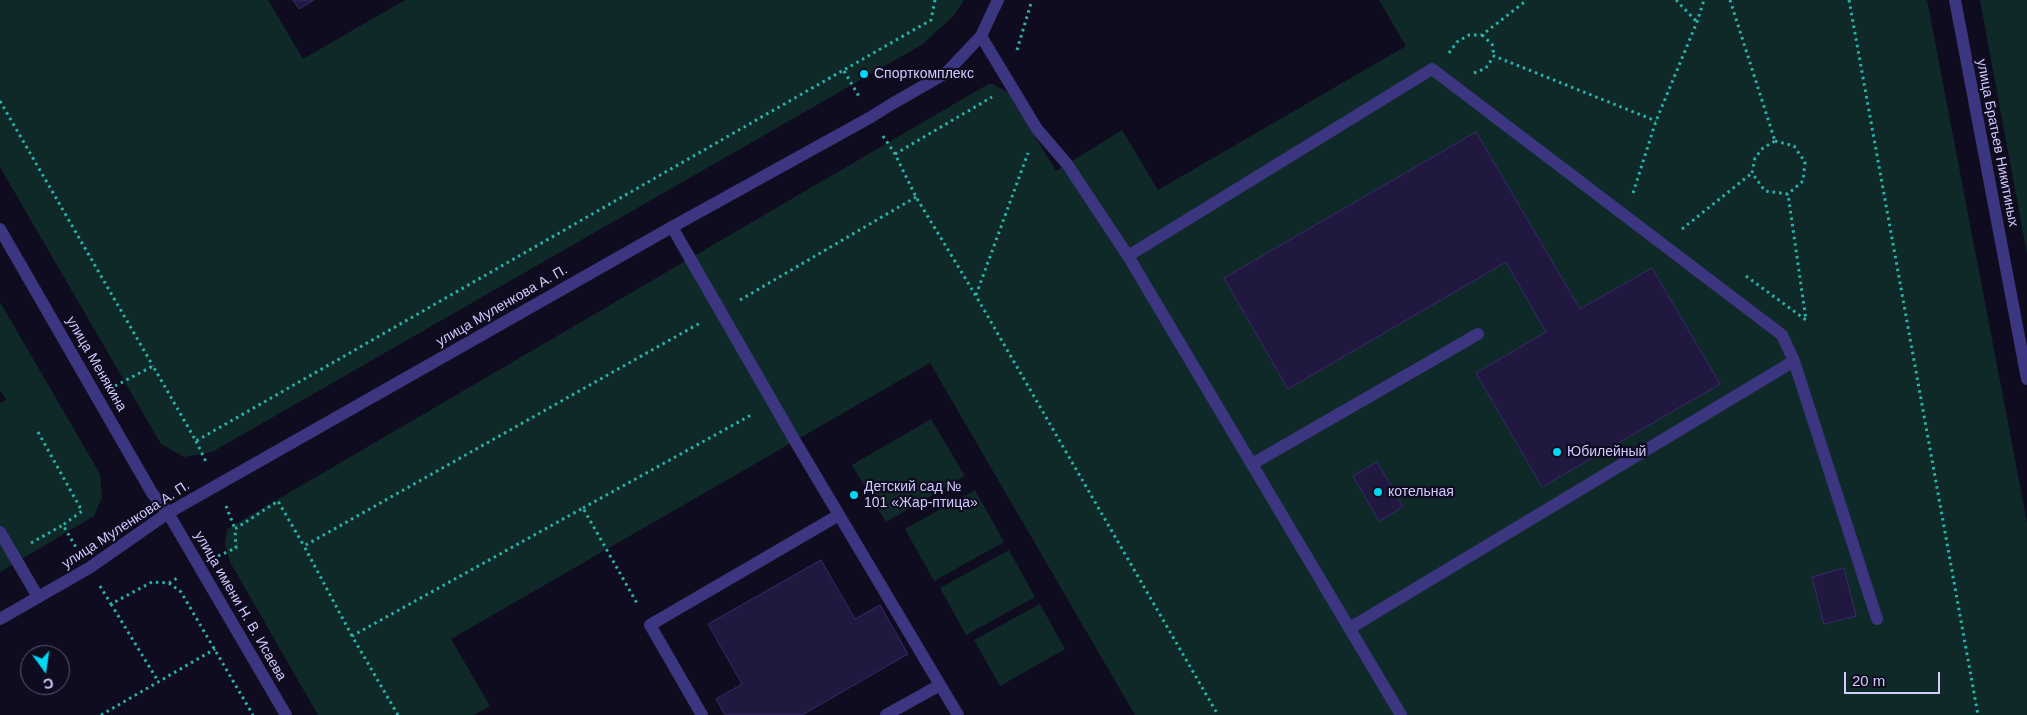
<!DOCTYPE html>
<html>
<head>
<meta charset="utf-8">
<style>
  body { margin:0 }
  #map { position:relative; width:2027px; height:715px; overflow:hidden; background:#100c1f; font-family:Arial,sans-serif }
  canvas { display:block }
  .north { position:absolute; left:20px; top:645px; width:50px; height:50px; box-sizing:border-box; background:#100c1f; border:1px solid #5d5879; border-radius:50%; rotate:166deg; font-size:14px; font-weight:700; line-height:20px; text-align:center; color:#d1caff }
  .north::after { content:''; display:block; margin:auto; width:18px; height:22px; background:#00d7f5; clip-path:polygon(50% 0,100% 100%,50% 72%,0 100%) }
  .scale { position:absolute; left:1844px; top:672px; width:96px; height:22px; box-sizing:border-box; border:2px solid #d1caff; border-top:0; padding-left:6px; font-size:15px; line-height:18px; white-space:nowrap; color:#d1caff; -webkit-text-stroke:4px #100c1f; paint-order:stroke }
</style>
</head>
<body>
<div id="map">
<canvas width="2027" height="715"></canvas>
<div class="north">С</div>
<div class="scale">20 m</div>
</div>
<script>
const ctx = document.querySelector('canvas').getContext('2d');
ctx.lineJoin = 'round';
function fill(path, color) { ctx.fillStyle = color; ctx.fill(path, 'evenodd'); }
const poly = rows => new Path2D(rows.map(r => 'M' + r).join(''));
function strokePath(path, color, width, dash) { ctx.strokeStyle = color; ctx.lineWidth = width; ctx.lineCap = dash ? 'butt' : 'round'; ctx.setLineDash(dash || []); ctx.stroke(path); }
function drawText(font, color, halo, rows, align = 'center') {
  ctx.font = font + ' Arial,sans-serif'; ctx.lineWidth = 4.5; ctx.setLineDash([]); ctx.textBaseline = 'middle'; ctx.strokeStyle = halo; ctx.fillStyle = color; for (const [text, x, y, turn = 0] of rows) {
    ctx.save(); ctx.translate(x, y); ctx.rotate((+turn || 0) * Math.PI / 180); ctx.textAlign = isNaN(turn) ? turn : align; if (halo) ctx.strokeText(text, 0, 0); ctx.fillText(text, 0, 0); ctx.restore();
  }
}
fill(poly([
  [0,0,268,0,303,59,405,0,964,0,955,14,923,44,212,452,184,457,161,444,0,167],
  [1379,0,1927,0,2027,522,2027,715,1135,715,930,363,451,639,490,706,474,715,318,715,230,562,225,544,227,529,990,83,1008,92,1056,171,1122,130,1158,190,1406,46],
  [1980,0,2027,0,2027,254],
  [0,302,100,474,102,497,94,516,0,572,0,403,6,400,0,390],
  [931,419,965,476,886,522,852,465],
  [975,490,1004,542,934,581,905,529],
  [1009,550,1035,597,966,635,940,588],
  [1040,604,1065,649,1000,686,974,640]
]), '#0f2929');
const building = poly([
  [293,0,314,0,299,9,293,0],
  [1476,132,1580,309,1652,268,1720,384,1542,487,1476,373,1546,332,1506,262,1288,389,1224,278,1476,132],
  [1377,462,1403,507,1379,521,1353,476,1377,462],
  [821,560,855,619,880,605,908,654,802,715,725,715,716,699,742,684,708,624,821,560],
  [1844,568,1856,616,1824,624,1812,577,1844,568]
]);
fill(building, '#211840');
strokePath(building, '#38296d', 1);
strokePath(poly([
  [1676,0,1697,22],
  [1730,0,1775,141],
  [1849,0,1978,715],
  [1482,35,1492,44,1494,56],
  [1017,50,1032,0],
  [1449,53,1457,42,1469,35,1482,35,1527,0],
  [844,71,860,98],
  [1474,73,1486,68,1494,56,1656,121],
  [0,101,153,366],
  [883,136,895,154,916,197,976,296,1218,715],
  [1775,141,1794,146,1805,162,1803,181,1788,194,1765,191,1752,173,1755,158,1763,148,1775,141],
  [895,154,992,97],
  [1633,193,1656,121,1697,22,1704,0],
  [1682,229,1752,173],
  [1746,276,1806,320,1788,194],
  [976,295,1028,153],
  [740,300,916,197],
  [115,386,153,366,196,441,931,20,935,0],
  [38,432,82,511,63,525,77,549],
  [196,441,207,464],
  [226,506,235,529],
  [583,508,753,414],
  [31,543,63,525],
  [218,556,236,548,235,529,278,501,304,546],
  [169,583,181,592,253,715],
  [100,586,111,604,152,582,169,583,179,577],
  [111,604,158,681],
  [352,636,304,546,700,323],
  [101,715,215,649],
  [398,715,352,636,583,508,638,605]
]), '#2bb2ad', 3, [2.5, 4]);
strokePath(poly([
  [981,36,1037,129,1067,164,1128,256,1401,715],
  [672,227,795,441,958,715],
  [1128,256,1432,69,1782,335,1794,361],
  [1252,464,1478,334],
  [0,532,38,597],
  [1350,628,1794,361,1877,619],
  [702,715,650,625,839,515],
  [886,715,940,685]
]), '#3b367f', 12);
strokePath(poly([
  [1955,0,2027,379],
  [0,229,152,493,168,513,286,715],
  [0,619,89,568,168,513,672,227,871,117,890,105,946,73,981,36,998,0]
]), '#3b367f', 12);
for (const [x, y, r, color] of [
  [864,74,5,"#00d7f5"],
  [1557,452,5,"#00d7f5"],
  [1378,492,5,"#00d7f5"],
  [854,495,5,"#00d7f5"]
]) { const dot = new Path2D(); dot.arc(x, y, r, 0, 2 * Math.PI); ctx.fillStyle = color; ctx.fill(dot); strokePath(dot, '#100c1f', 2); }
drawText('14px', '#d1caff', '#100c1f', [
  ["Спорткомплекс",874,74],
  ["Юбилейный",1567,452],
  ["Детский сад №",864,487],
  ["101 «Жар-птица»",864,503],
  ["котельная",1388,492]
], 'left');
drawText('14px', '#d1caff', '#100c1f', [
  ["улица Братьев Никитиных",1997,143,79],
  ["улица Муленкова А. П.",502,306,-30],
  ["улица Менякина",96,364,60],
  ["улица Муленкова А. П.",126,525,-33],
  ["улица имени Н. В. Исаева",240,606,60]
]);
</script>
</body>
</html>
